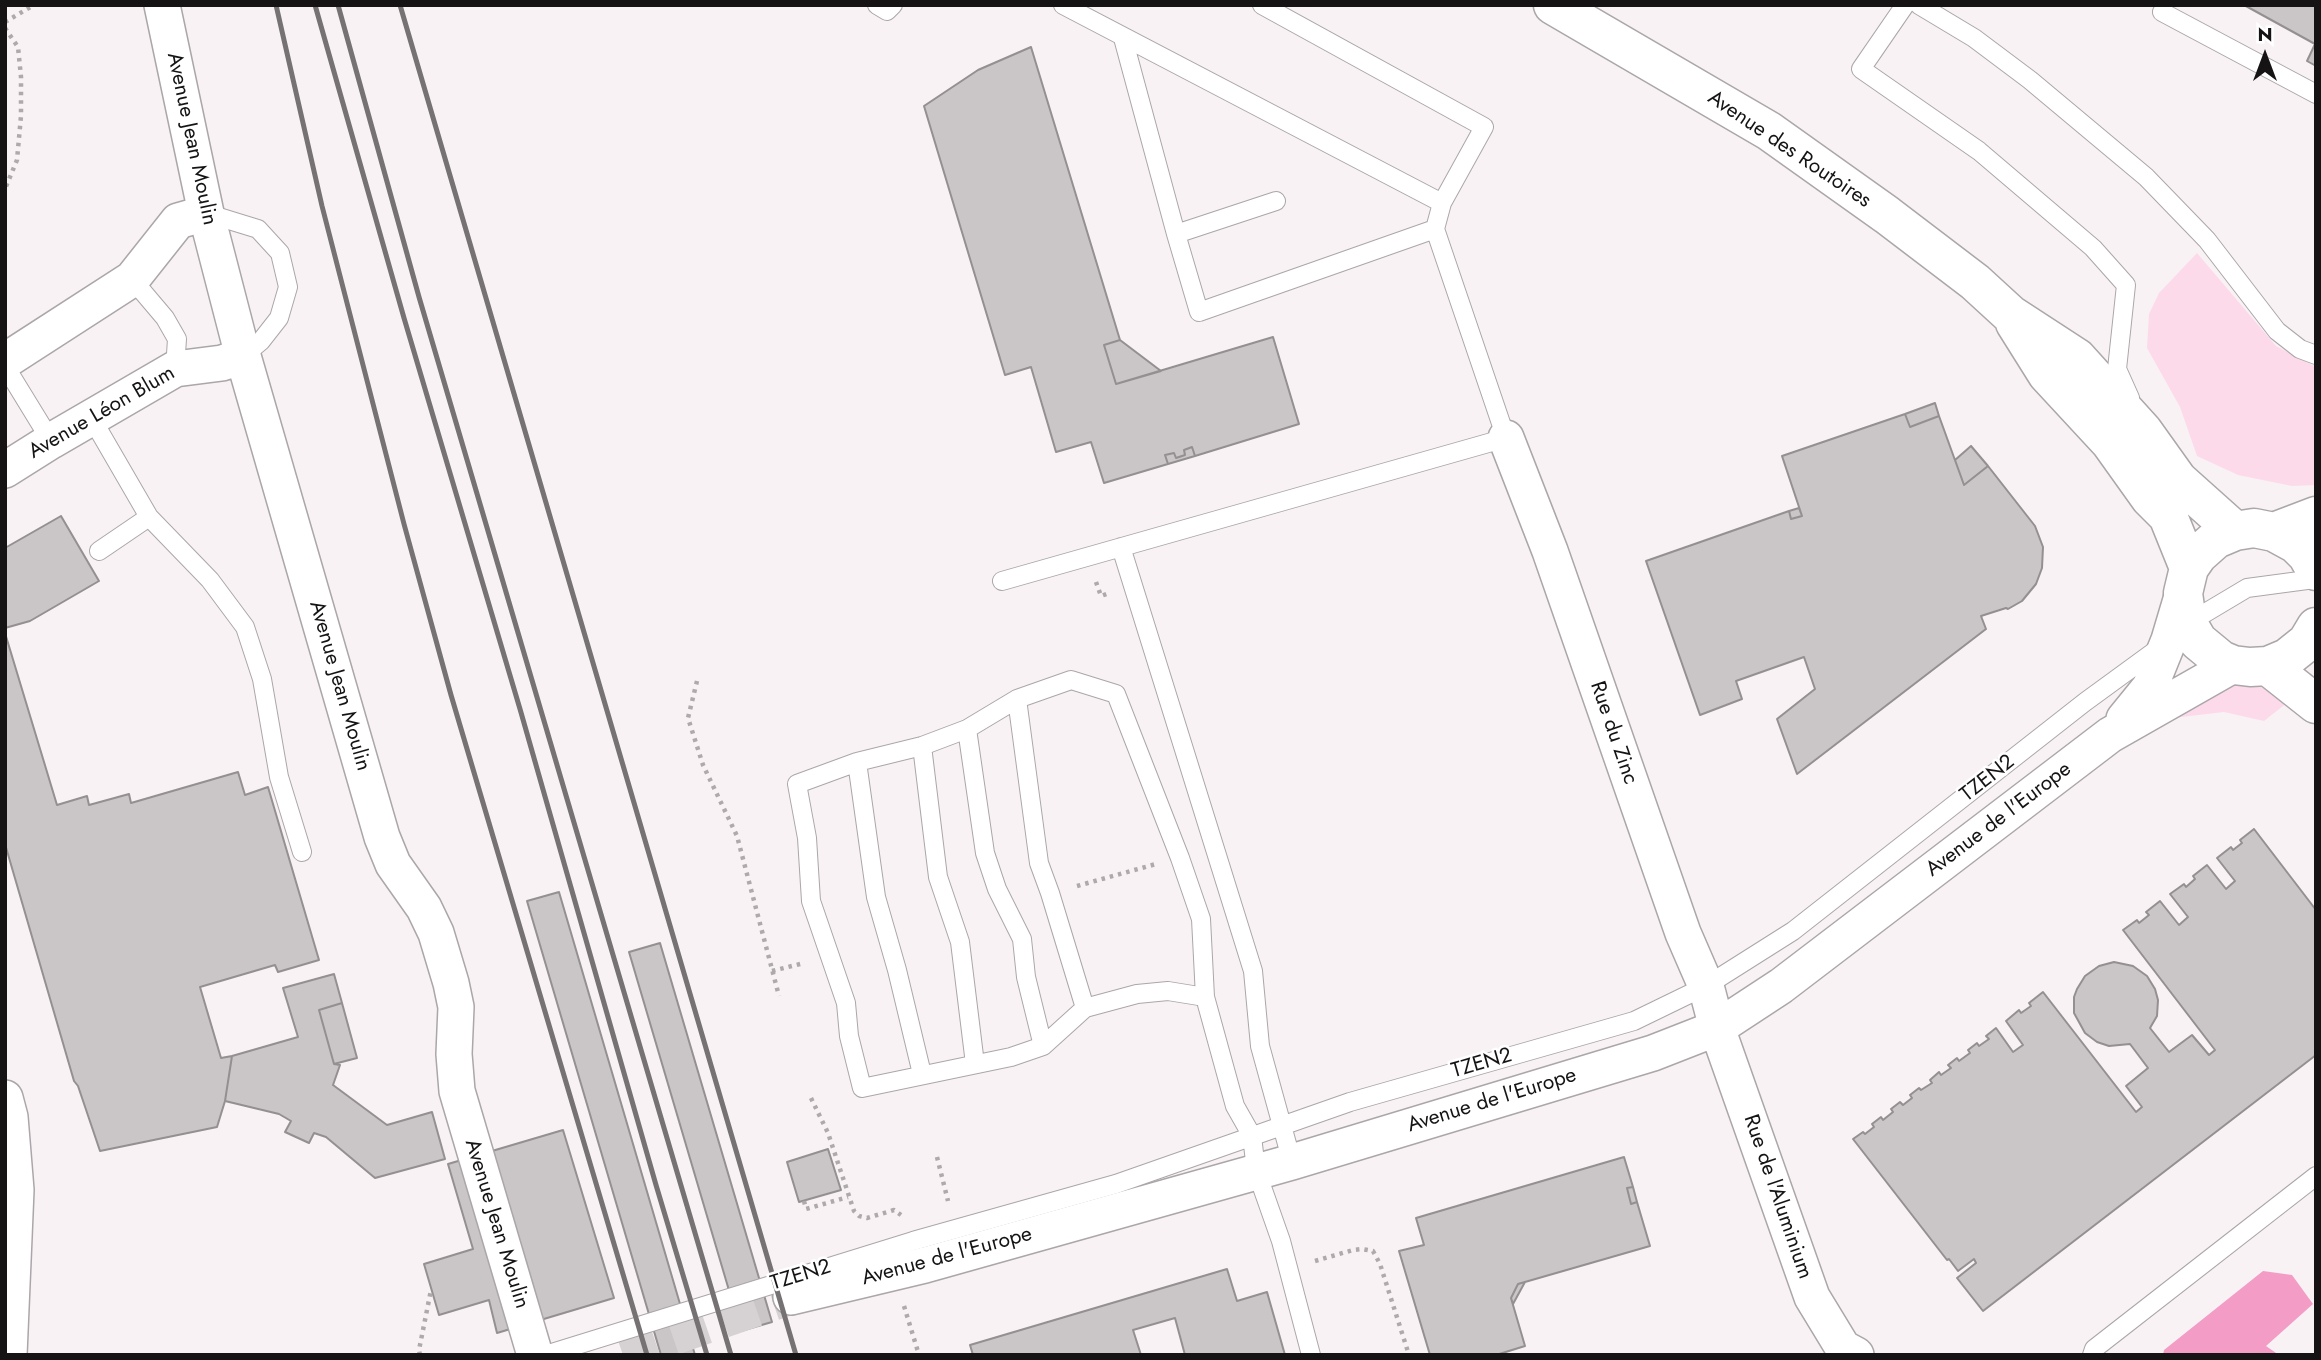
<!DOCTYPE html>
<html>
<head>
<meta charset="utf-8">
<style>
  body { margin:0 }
  #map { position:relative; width:2321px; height:1360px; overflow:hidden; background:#f8f2f5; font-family:Jost,sans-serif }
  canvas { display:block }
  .frame { position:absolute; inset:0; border:7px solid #151314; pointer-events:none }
  .north { position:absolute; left:2230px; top:21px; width:70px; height:70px; -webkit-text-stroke:5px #fff; paint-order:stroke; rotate:0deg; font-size:19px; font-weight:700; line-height:28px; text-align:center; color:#151314 }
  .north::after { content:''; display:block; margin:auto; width:24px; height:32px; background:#151314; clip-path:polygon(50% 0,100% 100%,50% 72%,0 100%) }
</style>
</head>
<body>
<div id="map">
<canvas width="2321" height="1360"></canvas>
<div class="frame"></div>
<div class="north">N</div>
</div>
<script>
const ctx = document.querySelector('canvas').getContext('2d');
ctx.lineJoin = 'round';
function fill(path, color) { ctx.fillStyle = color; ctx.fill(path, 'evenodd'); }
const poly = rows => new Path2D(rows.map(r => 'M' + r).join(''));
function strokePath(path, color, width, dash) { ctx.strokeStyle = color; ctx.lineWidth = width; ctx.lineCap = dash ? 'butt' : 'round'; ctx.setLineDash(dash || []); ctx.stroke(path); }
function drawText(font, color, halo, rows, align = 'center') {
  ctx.font = font + ' Jost,sans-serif'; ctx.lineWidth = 5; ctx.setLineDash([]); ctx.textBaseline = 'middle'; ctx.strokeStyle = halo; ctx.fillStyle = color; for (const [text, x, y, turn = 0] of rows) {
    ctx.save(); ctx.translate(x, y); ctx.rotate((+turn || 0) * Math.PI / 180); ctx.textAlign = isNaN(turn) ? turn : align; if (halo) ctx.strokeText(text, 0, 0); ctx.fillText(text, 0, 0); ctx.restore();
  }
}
fill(poly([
  [2197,253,2276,346,2316,367,2316,485,2292,486,2238,475,2197,456,2180,407,2147,348,2149,314,2159,293],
  [2255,680,2292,699,2264,721,2224,712,2173,718,2227,684]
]), '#fddaea');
fill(poly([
  [2263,1271,2292,1275,2313,1304,2266,1346,2279,1355,2163,1355,2164,1350]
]), '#f29cc6');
const building = poly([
  [2244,5,2316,5,2316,66,2307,61,2315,44,2244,5],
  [1031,47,1120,340,1104,345,1116,384,1273,337,1299,424,1195,456,1192,447,1184,450,1185,455,1176,458,1174,453,1165,455,1168,464,1104,483,1091,442,1056,452,1031,367,1005,375,924,106,978,70,1031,47],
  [1120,340,1161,371,1116,384,1104,345,1120,340],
  [1935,403,1939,416,1910,427,1905,414,1935,403],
  [1905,414,1910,427,1939,416,1964,485,1988,466,2035,526,2043,547,2042,568,2036,584,2022,601,2008,609,2006,608,1981,616,1986,629,1797,774,1777,719,1815,689,1804,657,1736,681,1742,699,1700,715,1646,561,1789,511,1791,519,1802,516,1782,456,1905,414],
  [1971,446,1988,466,1964,485,1955,460,1971,446],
  [1192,447,1195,456,1168,464,1165,455,1174,453,1176,458,1185,455,1184,450,1192,447],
  [1799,508,1802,516,1791,519,1789,511,1799,508],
  [61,516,99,581,30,621,5,628,5,548,61,516],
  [5,633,57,805,87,796,89,805,129,794,131,803,238,772,245,795,268,787,319,960,278,972,275,965,200,987,221,1058,232,1056,225,1101,217,1127,100,1151,78,1086,74,1081,5,844,5,633],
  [2254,829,2316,910,2316,1055,1983,1311,1957,1278,1976,1263,1974,1259,1958,1271,1949,1259,1947,1260,1853,1139,1863,1132,1865,1134,1874,1127,1872,1124,1881,1117,1883,1120,1893,1112,1891,1109,1900,1102,1903,1105,1912,1098,1910,1095,1919,1088,1921,1090,1932,1083,1930,1080,1939,1072,1941,1075,1951,1068,1948,1065,1957,1058,1959,1061,1970,1053,1968,1050,1977,1043,1979,1046,1989,1039,1986,1036,1996,1028,2013,1052,2023,1045,2006,1021,2019,1010,2021,1013,2031,1006,2029,1003,2043,992,2136,1112,2142,1107,2126,1086,2148,1068,2130,1044,2109,1046,2097,1042,2085,1033,2074,1013,2074,997,2077,989,2085,976,2099,966,2114,962,2133,966,2147,976,2155,989,2158,1000,2157,1016,2150,1028,2169,1052,2192,1035,2209,1055,2215,1050,2123,930,2137,920,2139,923,2149,915,2146,912,2160,901,2179,925,2188,917,2170,894,2184,884,2186,887,2195,879,2193,876,2207,865,2226,889,2235,881,2217,858,2231,847,2233,850,2242,843,2240,840,2254,829],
  [559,892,695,1355,661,1355,527,901,559,892],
  [660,943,772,1322,741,1331,629,952,660,943],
  [334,974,342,1003,319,1010,334,1064,340,1065,333,1085,387,1125,432,1112,445,1159,375,1178,326,1137,314,1133,309,1143,285,1132,291,1121,279,1114,225,1101,232,1056,298,1037,283,988,334,974],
  [342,1003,357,1058,334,1064,319,1010,342,1003],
  [563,1130,614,1298,497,1333,489,1300,439,1315,424,1264,473,1249,448,1164,563,1130],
  [828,1149,841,1190,799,1202,787,1162,828,1149],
  [1624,1157,1633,1187,1627,1188,1631,1204,1637,1202,1650,1246,1518,1284,1511,1298,1525,1346,1496,1355,1430,1355,1399,1251,1424,1245,1416,1218,1624,1157],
  [1633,1187,1637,1202,1631,1204,1627,1188,1633,1187],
  [1227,1269,1237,1301,1267,1292,1285,1355,1185,1355,1175,1318,1133,1330,1141,1355,973,1355,970,1345,1227,1269],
  [1525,1282,1513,1304,1511,1298,1518,1284,1525,1282]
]);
fill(building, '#cac5c7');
strokePath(building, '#948f91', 2);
strokePath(poly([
  [623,1355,791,1297]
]), '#d6d1d3', 35, [35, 18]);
const service = poly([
  [877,5,887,11,893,5],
  [1063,5,1442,203,1484,127,1262,5],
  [1905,5,1861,69,1979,151,2093,248,2126,285,2117,369,2130,398],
  [1919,5,1974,38,2030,80,2146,177,2207,240,2277,331,2300,349,2316,355],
  [2162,12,2316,94],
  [1123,38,1176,234,1199,312,1435,229],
  [206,213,258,229,280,253,288,287,279,318,261,341,243,356],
  [1176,234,1276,201],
  [132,279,165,318,177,339,175,369],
  [5,366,51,441],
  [91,417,149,517,210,580,245,627,262,679,279,777,302,852],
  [1121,547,1253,971,1260,1046,1292,1162],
  [99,551,149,517],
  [1002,581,1506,438,1435,229,1442,203],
  [2185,625,2247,588,2307,580,2316,574],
  [1017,699,1039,863,1050,893,1085,1008],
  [967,729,985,853,997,889,1022,939,1026,977,1043,1046],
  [922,746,938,877,960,942,975,1064],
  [857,762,876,897,897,970,922,1074],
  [1205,997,1168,991,1137,994,1085,1008,1043,1046,1011,1057,862,1088,849,1036,846,1003,811,901,807,838,797,784,857,762,922,746,967,729,1017,699,1071,680,1116,694,1180,858,1201,919,1205,997,1235,1106,1252,1136,1256,1170,1281,1241,1311,1355],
  [545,1355,913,1241,1116,1184,1350,1102,1634,1021,1706,986,1793,931,2085,702,2159,648],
  [2092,1355,2094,1349,2316,1176]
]);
const minor = poly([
  [162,5,206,213,243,356,382,837,393,864,424,908,436,933,451,983,456,1007,454,1054,457,1091,535,1355],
  [5,361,132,279,178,221,206,213],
  [1506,438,1550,551,1683,933,1706,986,1717,1028,1812,1297,1843,1348,1856,1355],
  [5,470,51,441,175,369,222,363,243,356],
  [2124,719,2150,687,2169,640,2183,593],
  [5,1098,10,1117,16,1190,9,1355],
  [791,1297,925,1265,1292,1162,1653,1053,1717,1028,1781,986,2110,735,2233,665]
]);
const tertiary = poly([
  [1553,5,1769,131,1887,215,1975,282,2011,315,2077,358,2143,431,2178,480,2235,531],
  [2015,323,2047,374,2110,442,2150,498,2168,516,2189,568],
  [2274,532,2316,516],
  [2316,571,2307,555,2296,544,2274,532,2254,528,2235,531,2216,539,2198,555,2189,568,2183,593,2187,622,2198,641,2221,660,2233,665,2250,667,2268,666,2287,658,2307,642,2316,627],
  [2268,666,2316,704]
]);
strokePath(service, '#aba6a9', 20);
strokePath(minor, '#aba6a9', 38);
strokePath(tertiary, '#aba6a9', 41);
strokePath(poly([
  [5,22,34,5],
  [5,28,18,47,21,77,21,116,17,160,5,189],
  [1096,582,1101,596,1109,593],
  [697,681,688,718,703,765,737,836,779,996],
  [1077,886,1156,864],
  [772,971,804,963],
  [811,1098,828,1133,854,1211,859,1216,867,1218,894,1210,901,1215],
  [937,1157,948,1201],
  [804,1201,806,1209,848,1197],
  [1315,1261,1353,1250,1362,1249,1373,1251,1380,1264,1409,1355],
  [904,1306,919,1355],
  [420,1355,419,1350,431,1290]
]), '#aea9ab', 4.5, [3.5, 5]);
strokePath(service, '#fff', 18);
strokePath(minor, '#fff', 35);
strokePath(tertiary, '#fff', 38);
strokePath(poly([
  [276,5,322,206,404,524,451,695,647,1355],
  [315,5,404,318,520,709,656,1185,707,1355],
  [338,5,419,297,731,1355],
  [400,5,796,1355]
]), '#767274', 5);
drawText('21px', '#151314', '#fff', [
  ["Avenue Jean Moulin",191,139,78],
  ["Avenue des Routoires",1789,150,34],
  ["Avenue Léon Blum",102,413,-30],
  ["Avenue Jean Moulin",339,686,74],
  ["Rue du Zinc",1613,733,71],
  ["TZEN2",1988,779,-38],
  ["Avenue de l'Europe",1999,820,-37],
  ["TZEN2",1482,1064,-16],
  ["Avenue de l'Europe",1492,1101,-17],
  ["Rue de l'Aluminium",1777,1197,71],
  ["Avenue Jean Moulin",496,1224,73],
  ["Avenue de l'Europe",947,1257,-15],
  ["TZEN2",801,1276,-17]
]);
</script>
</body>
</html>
